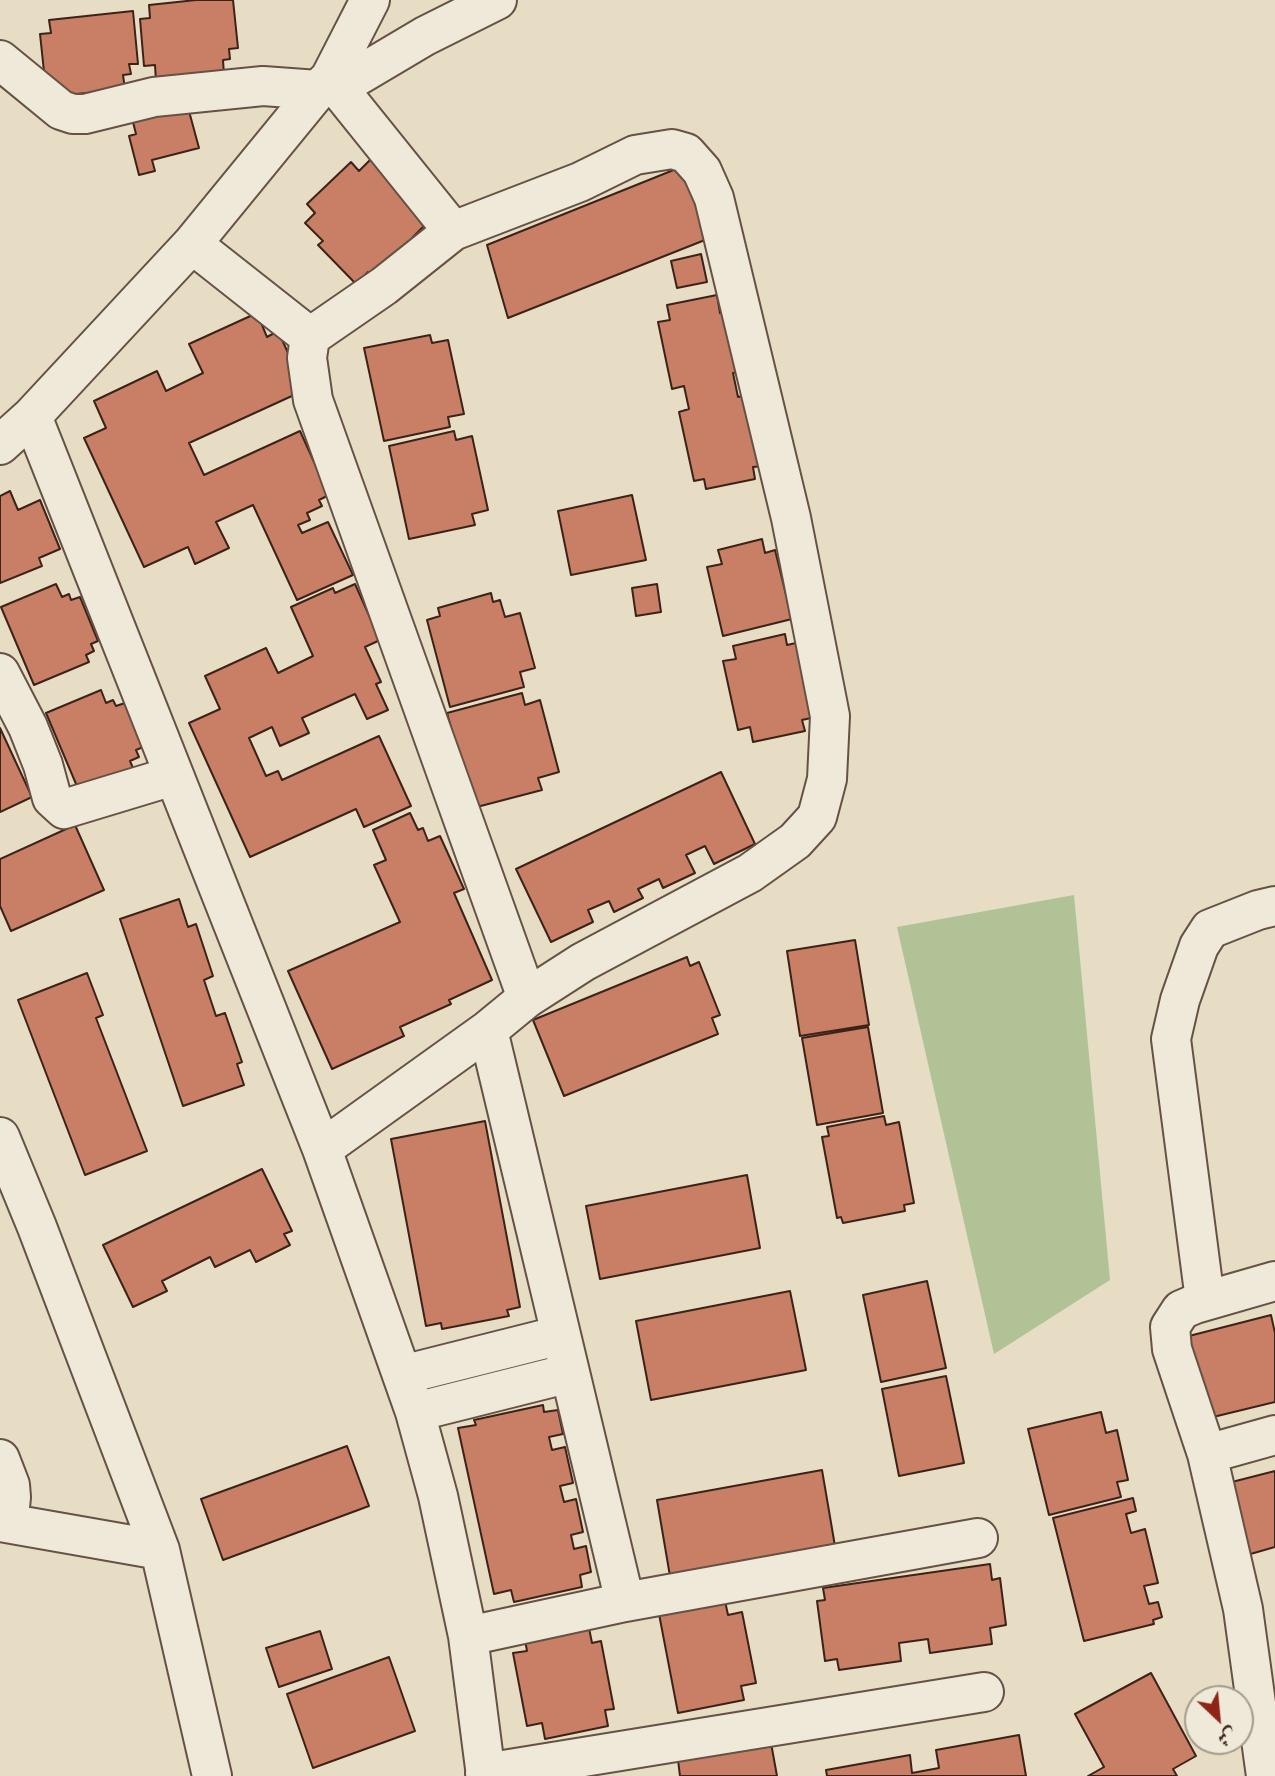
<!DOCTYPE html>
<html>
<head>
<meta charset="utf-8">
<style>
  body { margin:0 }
  #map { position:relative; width:1275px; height:1776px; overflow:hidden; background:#e6ddc4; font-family:"IM FELL Double Pica",Amiri,serif }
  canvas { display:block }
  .north { position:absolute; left:1184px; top:1685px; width:70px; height:70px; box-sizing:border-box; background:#efe9d9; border:2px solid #a79a8c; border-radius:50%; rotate:154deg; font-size:19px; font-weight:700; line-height:28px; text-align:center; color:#3c2319 }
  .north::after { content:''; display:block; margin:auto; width:24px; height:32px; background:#8f2418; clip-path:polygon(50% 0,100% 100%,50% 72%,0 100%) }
</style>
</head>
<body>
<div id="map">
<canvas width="1275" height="1776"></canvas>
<div class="north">ش</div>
</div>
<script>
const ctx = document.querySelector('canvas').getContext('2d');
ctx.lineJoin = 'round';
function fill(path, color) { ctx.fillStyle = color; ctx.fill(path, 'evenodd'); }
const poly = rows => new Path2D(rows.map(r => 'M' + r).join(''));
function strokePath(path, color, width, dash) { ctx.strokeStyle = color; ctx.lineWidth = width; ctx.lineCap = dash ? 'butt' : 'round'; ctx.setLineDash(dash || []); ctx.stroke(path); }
fill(poly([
  [1074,895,1110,1280,994,1354,897,927]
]), '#b1c297');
const building = poly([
  [196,0,233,0,238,48,229,49,230,59,223,60,224,75,156,81,155,65,144,66,140,19,150,18,149,5,196,0],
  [133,11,138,64,129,64,131,74,123,75,125,89,57,96,55,80,45,81,40,34,51,33,49,20,133,11],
  [186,100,199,148,152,160,155,171,139,175,129,136,136,134,131,114,186,100],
  [371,159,430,220,413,237,419,243,378,283,368,272,356,284,318,245,323,241,305,223,315,213,307,204,351,162,359,171,371,159],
  [686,165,715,236,508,318,487,245,686,165],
  [701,254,707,282,677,288,671,261,701,254],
  [717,295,720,313,727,312,740,372,733,373,738,397,747,395,763,466,753,467,755,479,706,489,704,479,694,481,679,412,689,409,684,386,672,389,658,322,670,320,667,305,717,295],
  [257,313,267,337,278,331,305,390,189,443,204,475,300,431,329,495,319,500,322,506,307,513,310,520,298,525,302,533,328,522,353,575,297,600,253,505,216,522,229,548,195,564,188,547,144,567,84,438,106,428,94,401,157,371,166,391,203,373,189,344,257,313],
  [430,335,432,343,448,340,464,414,448,417,450,427,384,441,364,348,430,335],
  [454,431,456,440,472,436,488,510,472,514,475,525,409,539,389,446,454,431],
  [10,491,18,510,40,500,60,549,39,558,42,566,0,583,0,496,10,491],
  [632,495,646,560,571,575,558,511,632,495],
  [762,539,765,553,775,550,792,619,723,636,707,567,722,564,718,550,762,539],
  [56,584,62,597,69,594,71,600,80,597,98,641,91,644,94,651,86,655,89,662,34,685,1,607,56,584],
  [355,584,380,640,365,647,381,682,376,684,388,710,367,719,355,694,302,718,309,733,280,746,272,727,249,738,266,776,278,771,282,780,379,736,411,806,364,827,356,809,250,857,189,723,220,709,205,676,266,648,278,673,313,656,291,607,333,588,335,593,355,584],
  [657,584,661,612,636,616,632,588,657,584],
  [491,593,493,602,500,600,505,617,520,613,535,668,520,672,524,687,450,707,427,620,440,616,438,608,491,593],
  [785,634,787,645,796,643,811,718,802,720,805,731,753,742,750,727,738,730,723,661,736,659,733,646,785,634],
  [101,690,106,703,113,700,116,706,125,703,143,747,136,750,139,757,130,761,133,768,79,791,46,713,101,690],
  [522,693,525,705,540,700,559,772,538,778,542,790,473,808,447,713,522,693],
  [0,728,32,797,0,812,0,728],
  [721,772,755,844,714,864,705,846,686,855,695,873,663,888,659,879,638,889,643,898,614,912,609,901,588,910,593,922,551,942,516,869,721,772],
  [410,813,418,830,423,828,428,841,440,836,464,889,454,893,492,980,449,1000,451,1004,400,1027,404,1036,332,1069,288,971,400,922,374,865,386,860,373,830,410,813],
  [75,825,104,890,11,931,0,906,0,859,75,825],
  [179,899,188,927,196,924,213,976,204,980,216,1016,225,1013,242,1062,237,1064,244,1085,183,1106,120,919,179,899],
  [855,940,869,1025,800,1036,787,951,855,940],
  [687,957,690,966,699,962,720,1015,712,1018,718,1034,564,1096,533,1020,687,957],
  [87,973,103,1015,96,1018,147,1151,85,1175,18,1000,87,973],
  [868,1027,883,1113,817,1125,802,1038,868,1027],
  [884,1116,886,1125,899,1122,914,1203,904,1205,905,1211,843,1223,841,1217,837,1218,822,1137,829,1136,827,1127,884,1116],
  [485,1121,520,1307,507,1310,509,1316,442,1329,441,1323,426,1326,391,1139,485,1121],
  [262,1169,292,1231,284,1234,290,1245,256,1262,250,1250,215,1267,210,1257,162,1281,167,1291,133,1307,103,1245,262,1169],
  [747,1175,760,1248,600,1279,586,1206,747,1175],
  [927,1281,946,1368,881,1382,863,1295,927,1281],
  [790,1291,806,1370,651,1400,636,1321,790,1291],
  [1271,1315,1275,1333,1275,1402,1209,1418,1189,1336,1271,1315],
  [946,1376,964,1463,899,1476,882,1389,946,1376],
  [543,1405,544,1412,558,1410,563,1434,549,1437,552,1450,565,1447,573,1483,560,1486,564,1502,576,1499,583,1532,571,1535,574,1549,586,1546,591,1572,580,1575,582,1587,514,1602,511,1590,494,1594,458,1428,476,1425,474,1420,543,1405],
  [1101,1412,1106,1433,1117,1430,1128,1480,1117,1482,1121,1497,1049,1515,1028,1429,1101,1412],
  [347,1446,369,1506,223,1560,201,1499,347,1446],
  [822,1470,836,1552,671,1582,657,1500,822,1470],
  [1275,1471,1275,1547,1247,1555,1228,1483,1275,1471],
  [1133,1498,1136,1511,1126,1514,1131,1533,1145,1529,1158,1583,1144,1586,1149,1604,1158,1602,1162,1617,1153,1620,1154,1624,1084,1641,1053,1518,1133,1498],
  [990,1564,992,1580,1000,1578,1006,1625,990,1628,992,1644,930,1653,928,1639,899,1643,901,1661,839,1670,837,1659,825,1661,817,1601,825,1600,823,1588,990,1564],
  [725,1601,728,1615,742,1612,756,1683,741,1686,744,1700,678,1713,659,1614,725,1601],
  [588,1623,592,1643,601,1641,614,1709,605,1710,608,1726,545,1739,542,1723,527,1726,513,1653,527,1651,524,1635,588,1623],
  [320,1631,332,1669,279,1687,266,1648,320,1631],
  [389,1657,415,1731,313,1768,287,1694,389,1657],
  [1151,1673,1196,1756,1173,1769,1177,1776,1088,1776,1104,1767,1075,1714,1151,1673],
  [1019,1735,1026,1776,827,1776,826,1770,910,1755,912,1773,939,1768,936,1750,1019,1735],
  [771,1743,777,1776,680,1776,678,1760,771,1743]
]);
fill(building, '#c87f65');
strokePath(building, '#3c2319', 2);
const street = poly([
  [0,60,61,110,73,114,85,114,154,97,263,86,318,90],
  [330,78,453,231],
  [339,87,425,36,497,0],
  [192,244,310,337],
  [32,416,322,1149,415,1412,438,1496,468,1636,486,1776],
  [0,445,32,416,192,244,318,90,330,78,370,0],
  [0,673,28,727,43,765,52,798,64,809,173,776],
  [488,1030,625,1602],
  [0,1137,37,1227,160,1550,212,1776],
  [322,1149,488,1030,527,998,583,962,750,873,795,841,817,817,827,779,830,716,791,518,714,198,702,171,686,153,672,149,635,155,580,182,453,231,384,286,310,337,307,358,313,400,527,998],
  [1205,1300,1171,1039,1180,1000,1199,946,1210,929,1258,910,1275,906],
  [402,1375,561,1335],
  [415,1412,570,1373],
  [1207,1454,1275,1435],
  [0,1459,10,1485,11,1497,10,1507,0,1519],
  [0,1522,160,1550],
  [468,1636,625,1602,978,1538],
  [485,1773,984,1692],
  [1266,1776,1243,1609,1207,1454,1172,1349,1170,1327,1181,1310,1195,1304,1275,1281]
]);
strokePath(street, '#665244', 42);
strokePath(street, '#efe9d9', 38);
</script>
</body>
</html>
